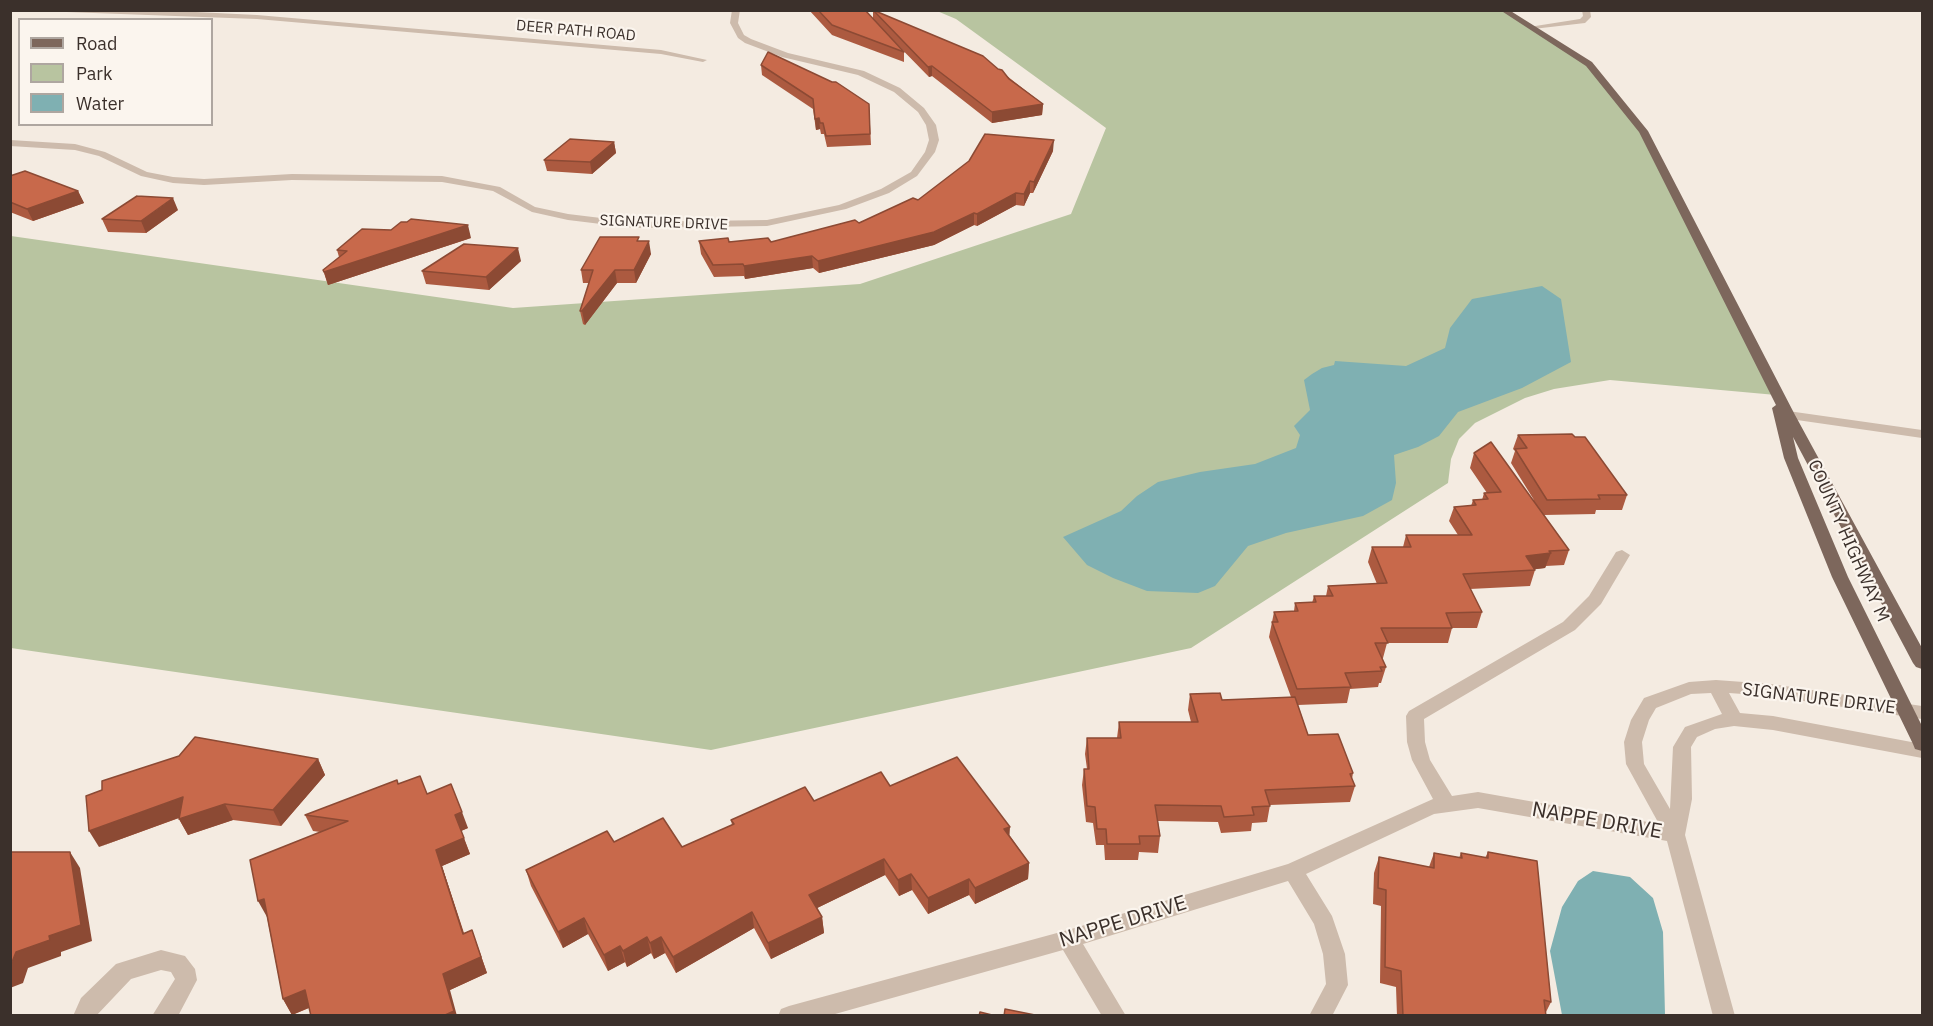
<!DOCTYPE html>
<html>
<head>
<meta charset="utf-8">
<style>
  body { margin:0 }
  #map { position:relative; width:1933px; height:1026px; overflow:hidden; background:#f4ebe1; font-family:"IBM Plex Sans",sans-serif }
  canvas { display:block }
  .frame { position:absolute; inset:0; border:12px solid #3b302b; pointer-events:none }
  .legend { position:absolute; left:18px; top:18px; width:195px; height:108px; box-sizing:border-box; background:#fbf5ee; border:2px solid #aea6a0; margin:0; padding:8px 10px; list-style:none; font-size:18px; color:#3b302b }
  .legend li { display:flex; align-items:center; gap:12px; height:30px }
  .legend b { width:30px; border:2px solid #aea6a0 }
</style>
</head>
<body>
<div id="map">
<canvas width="1933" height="1026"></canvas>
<div class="frame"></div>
<ul class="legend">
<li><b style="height:8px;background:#7d675c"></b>Road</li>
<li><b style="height:16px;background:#b8c4a0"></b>Park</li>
<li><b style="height:16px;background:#7fb0b2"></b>Water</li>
</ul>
</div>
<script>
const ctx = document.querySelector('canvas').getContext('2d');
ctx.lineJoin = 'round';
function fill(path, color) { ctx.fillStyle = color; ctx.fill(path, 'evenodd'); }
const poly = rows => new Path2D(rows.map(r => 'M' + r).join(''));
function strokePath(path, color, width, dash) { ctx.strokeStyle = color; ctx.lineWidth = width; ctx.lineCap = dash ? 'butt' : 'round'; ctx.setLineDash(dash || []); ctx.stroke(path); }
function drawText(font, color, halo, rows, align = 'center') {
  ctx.font = font + ' "IBM Plex Sans",sans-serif'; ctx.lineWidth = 4.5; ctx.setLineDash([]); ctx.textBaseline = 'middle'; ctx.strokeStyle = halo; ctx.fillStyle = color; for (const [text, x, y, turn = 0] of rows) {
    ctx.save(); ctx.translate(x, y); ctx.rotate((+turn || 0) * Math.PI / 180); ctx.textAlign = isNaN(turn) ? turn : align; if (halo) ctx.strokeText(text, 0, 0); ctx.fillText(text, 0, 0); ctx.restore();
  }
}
fill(poly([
  [937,11,1503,11,1578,55,1643,131,1776,395,1610,380,1554,389,1525,398,1475,423,1459,439,1451,459,1448,483,1191,648,711,750,11,648,11,236,513,308,860,284,1071,214,1106,128,956,19]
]), '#b8c4a0');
fill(poly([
  [1542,286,1561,299,1571,362,1522,388,1458,412,1439,436,1418,447,1394,455,1396,483,1392,500,1363,516,1286,533,1248,546,1215,586,1198,593,1147,591,1113,578,1087,565,1063,537,1121,511,1137,496,1158,482,1200,472,1255,464,1296,448,1300,435,1294,426,1310,410,1304,380,1312,374,1322,368,1334,365,1335,361,1406,366,1445,348,1450,328,1472,299],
  [1593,871,1630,877,1653,898,1663,932,1665,1015,1562,1015,1550,951,1562,907,1578,881]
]), '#7fb0b2');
fill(poly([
  [12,10,155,10,257,15,661,50,707,60,703,62,661,54,257,19,12,10],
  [732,10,740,10,738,23,744,35,751,39,788,53,864,71,900,88,924,108,936,125,939,140,935,152,917,176,889,193,846,209,767,226,634,228,568,220,532,212,493,191,442,182,292,180,204,185,173,183,141,176,99,156,75,150,10,146,10,140,75,144,105,152,147,172,173,177,204,179,292,174,442,176,500,187,535,207,568,214,634,222,767,220,839,205,881,189,911,172,925,152,929,140,926,125,918,112,894,92,858,75,782,57,745,43,738,38,730,23,732,10],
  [1582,10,1590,10,1591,17,1585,23,1533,29,1529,27,1580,19,1583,16,1582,10],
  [1788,411,1922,430,1922,438,1783,418,1781,415,1788,411],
  [1622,550,1630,555,1601,604,1575,630,1424,719,1425,742,1430,760,1452,796,1478,792,1659,824,1626,764,1624,742,1631,720,1644,698,1689,682,1716,680,1771,684,1922,706,1922,719,1771,696,1729,693,1740,713,1773,716,1922,744,1922,758,1773,730,1734,726,1715,729,1697,737,1691,747,1692,799,1685,835,1735,1016,1713,1016,1667,841,1478,808,1434,814,1306,874,1332,916,1345,954,1348,985,1332,1016,1309,1016,1326,984,1323,954,1314,924,1288,881,1083,944,1126,1016,1102,1016,1063,950,828,1016,778,1016,781,1009,789,1006,1068,930,1288,864,1433,799,1412,760,1407,742,1406,716,1409,711,1563,622,1589,596,1616,552,1622,550],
  [1711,693,1722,714,1685,727,1673,747,1670,809,1644,764,1642,742,1649,720,1656,708,1691,694,1711,693],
  [161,950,185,956,195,969,197,980,178,1016,152,1016,175,979,171,972,161,970,131,979,96,1016,73,1016,81,998,116,964,161,950]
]), '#cdbbac');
fill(poly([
  [1500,10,1509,10,1592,62,1648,131,1795,415,1922,648,1922,669,1916,667,1913,663,1793,437,1798,458,1848,577,1922,726,1922,751,1915,749,1913,744,1832,577,1784,458,1772,408,1776,405,1639,132,1586,66,1500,10]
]), '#7d675c');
fill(poly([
  [809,10,865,10,873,19,873,10,998,69,1043,104,1042,115,992,123,932,76,929,77,884,31,904,52,904,62,832,35],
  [761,65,869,104,871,145,827,147,824,134,821,134,820,129,816,130,813,109,762,75],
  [614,142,616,153,592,174,547,171,544,160],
  [1053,151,1033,193,1030,193,1024,206,1016,205,977,226,974,225,934,245,819,273,813,268,745,279,744,276,714,277,701,254,699,241,771,242,859,223,918,200],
  [10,176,78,191,84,203,33,221,10,212],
  [178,210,146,233,108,232,102,219],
  [471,238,328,285,323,270,339,257,337,250],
  [640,241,651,254,636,283,617,283,585,325,583,324,580,311,589,283,583,283,581,270],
  [521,261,489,290,426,284,422,271],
  [1518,435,1575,437,1627,495,1622,510,1596,510,1595,514,1544,515,1569,550,1564,565,1546,566,1545,568,1534,569,1535,570,1530,586,1470,589,1482,612,1477,628,1452,628,1448,643,1387,643,1383,658,1382,659,1386,667,1381,683,1379,683,1378,687,1350,689,1347,703,1298,705,1308,735,1353,773,1352,779,1355,786,1350,802,1270,805,1267,822,1252,823,1251,831,1221,833,1218,822,1158,821,1160,836,1158,853,1139,852,1138,860,1105,860,1104,845,1096,845,1093,823,1086,822,1082,785,1084,769,1087,769,1085,754,1087,738,1117,738,1119,722,1191,722,1188,710,1190,694,1222,700,1291,697,1269,637,1274,612,1294,611,1295,603,1312,603,1314,596,1326,596,1328,586,1377,584,1368,562,1372,547,1403,547,1406,535,1458,535,1449,521,1454,507,1471,506,1473,500,1482,500,1484,493,1487,493,1470,468,1474,453,1534,500,1511,463,1515,451,1513,449],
  [318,759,325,775,281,826,233,820,188,835,179,819,179,818,99,847],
  [398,784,427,794,468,828,461,831,470,854,442,866,464,933,472,930,487,973,450,990,309,1008,292,1015,283,999,267,917,320,832,313,831,305,815],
  [890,786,1010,836,1029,863,1028,879,975,904,969,895,928,914,912,890,899,896,885,875,817,908,822,917,824,933,771,959,754,928,676,973,665,953,654,959,651,953,627,967,625,962,608,971,588,934,563,948,531,886,526,870,614,842,682,847,732,825,731,820,814,801],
  [1488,852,1551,1002,1546,1012,1546,1016,1397,1016,1396,987,1380,983,1381,906,1373,904,1374,873,1379,857,1429,867,1434,853,1459,858,1461,853,1485,858]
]), '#ac5a40');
fill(poly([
  [932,66,932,76,929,77,928,67],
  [1043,104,1042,115,992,123,992,112],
  [819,118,820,129,816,130,815,119],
  [1054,140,1053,151,1033,193,1034,182],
  [614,142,616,153,592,174,590,162],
  [1030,181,1030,193,1024,206,1024,194],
  [78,191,84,203,33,221,27,209],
  [1016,193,1016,205,977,226,977,214],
  [173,198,178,210,146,233,141,221],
  [974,213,974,225,934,245,819,273,818,261],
  [468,225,471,238,328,285,324,272],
  [649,241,651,254,636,283,634,270],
  [518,248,521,261,489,290,486,277],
  [812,256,813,268,745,279,744,266],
  [615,270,617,283,585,325,582,311],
  [1551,553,1545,568,1521,571,1526,556],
  [318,759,325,775,281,826,273,810],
  [183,797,192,813,99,847,89,831],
  [225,804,233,820,188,835,179,819],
  [462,812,468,828,461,831,455,815],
  [1010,827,1009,843,1004,829],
  [464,838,470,854,442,866,469,950,463,934,436,850],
  [70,852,80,868,92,941,61,952,61,956,28,968,23,983,10,988,10,967,16,952,49,936],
  [884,859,885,875,811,911,809,895],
  [1029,863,1028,879,975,904,975,888],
  [911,874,912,890,899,896,898,880],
  [969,879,969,895,928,914,928,898],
  [264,899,272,915,267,917,258,901],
  [752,912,754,928,676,973,673,957],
  [822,917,824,933,771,959,768,943],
  [584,918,588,934,563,948,558,932],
  [472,930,487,973,450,990,457,1016,443,1016,443,974],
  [647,937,651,953,627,967,623,951],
  [661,937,665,953,654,959,650,943],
  [620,946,625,962,608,971,604,955],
  [305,990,313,1006,292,1015,283,999]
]), '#8c4a34');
const building = poly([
  [818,10,865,10,904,52,832,25,818,10],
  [873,10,983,56,998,69,1002,70,1009,79,1043,104,992,112,932,66,928,67,873,10],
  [768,52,832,82,836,82,869,104,870,134,826,136,823,123,820,123,819,118,815,119,813,99,761,65,768,52],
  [985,134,1054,140,1034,182,1030,181,1024,194,1016,193,977,214,974,213,934,232,818,261,812,256,744,266,743,264,713,265,699,241,728,238,729,242,768,238,771,242,855,220,859,223,913,198,918,200,969,161,985,134],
  [570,139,614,142,590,162,544,160,570,139],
  [25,171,78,191,27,209,10,202,10,176,25,171],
  [137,196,173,198,141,221,102,219,137,196],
  [411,219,468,225,324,272,323,270,347,251,337,250,362,229,391,230,401,222,407,222,411,219],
  [600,237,639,237,637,241,649,241,634,270,615,270,582,311,580,311,593,270,581,270,600,237],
  [464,244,518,248,486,277,422,271,464,244],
  [1572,434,1575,437,1585,437,1627,495,1598,495,1600,499,1547,500,1515,449,1527,448,1518,435,1572,434],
  [1491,442,1569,550,1549,551,1551,553,1526,556,1535,570,1463,574,1482,612,1446,613,1452,628,1381,628,1388,643,1375,643,1386,667,1380,667,1382,671,1345,673,1351,687,1297,689,1272,622,1278,622,1274,612,1298,611,1295,603,1316,602,1314,596,1333,596,1328,586,1387,583,1372,547,1411,547,1406,535,1472,535,1454,507,1476,505,1473,500,1488,499,1484,493,1501,492,1474,453,1491,442],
  [1220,693,1222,700,1295,697,1308,735,1338,734,1353,773,1350,774,1355,786,1265,790,1270,806,1252,807,1254,815,1224,817,1221,806,1155,805,1160,836,1139,836,1140,844,1107,844,1106,829,1097,829,1095,807,1087,806,1084,769,1089,769,1087,738,1121,738,1119,722,1198,722,1190,694,1220,693],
  [195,737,318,759,273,810,225,804,179,819,183,797,89,831,86,796,102,790,102,781,179,756,195,737],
  [957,757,1010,827,1004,829,1029,863,975,888,969,879,928,898,911,874,898,880,884,859,809,895,822,917,768,943,752,912,673,957,661,937,650,943,647,937,623,951,620,946,604,955,584,918,558,932,526,870,607,831,614,842,663,818,682,847,734,824,731,820,805,787,814,801,881,772,890,786,957,757],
  [420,776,427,794,451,784,462,812,455,815,464,838,436,850,463,934,472,930,481,957,443,974,454,1011,443,1016,311,1016,305,990,283,999,264,899,258,901,250,860,348,821,305,815,397,780,398,784,420,776],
  [10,852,70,852,81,925,49,936,50,940,16,952,10,967,10,852],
  [1488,852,1537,861,1551,1002,1544,1000,1546,1016,1403,1016,1401,971,1385,967,1386,890,1378,888,1379,857,1434,868,1434,853,1462,858,1461,853,1488,858,1488,852],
  [1005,1009,1035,1015,1035,1016,1004,1016,1005,1009],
  [980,1012,996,1016,979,1016,980,1012]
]);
fill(building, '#c8694b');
strokePath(building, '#8c4a34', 1.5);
drawText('15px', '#3b302b', '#fbf5ee', [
  ["DEER PATH ROAD",576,31,5],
  ["SIGNATURE DRIVE",664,223,2]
]);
drawText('18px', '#3b302b', '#fbf5ee', [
  ["COUNTY HIGHWAY M",1848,541,66],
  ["SIGNATURE DRIVE",1819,699,7]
]);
drawText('21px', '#3b302b', '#fbf5ee', [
  ["NAPPE DRIVE",1597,821,10],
  ["NAPPE DRIVE",1123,922,-17]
]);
</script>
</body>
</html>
